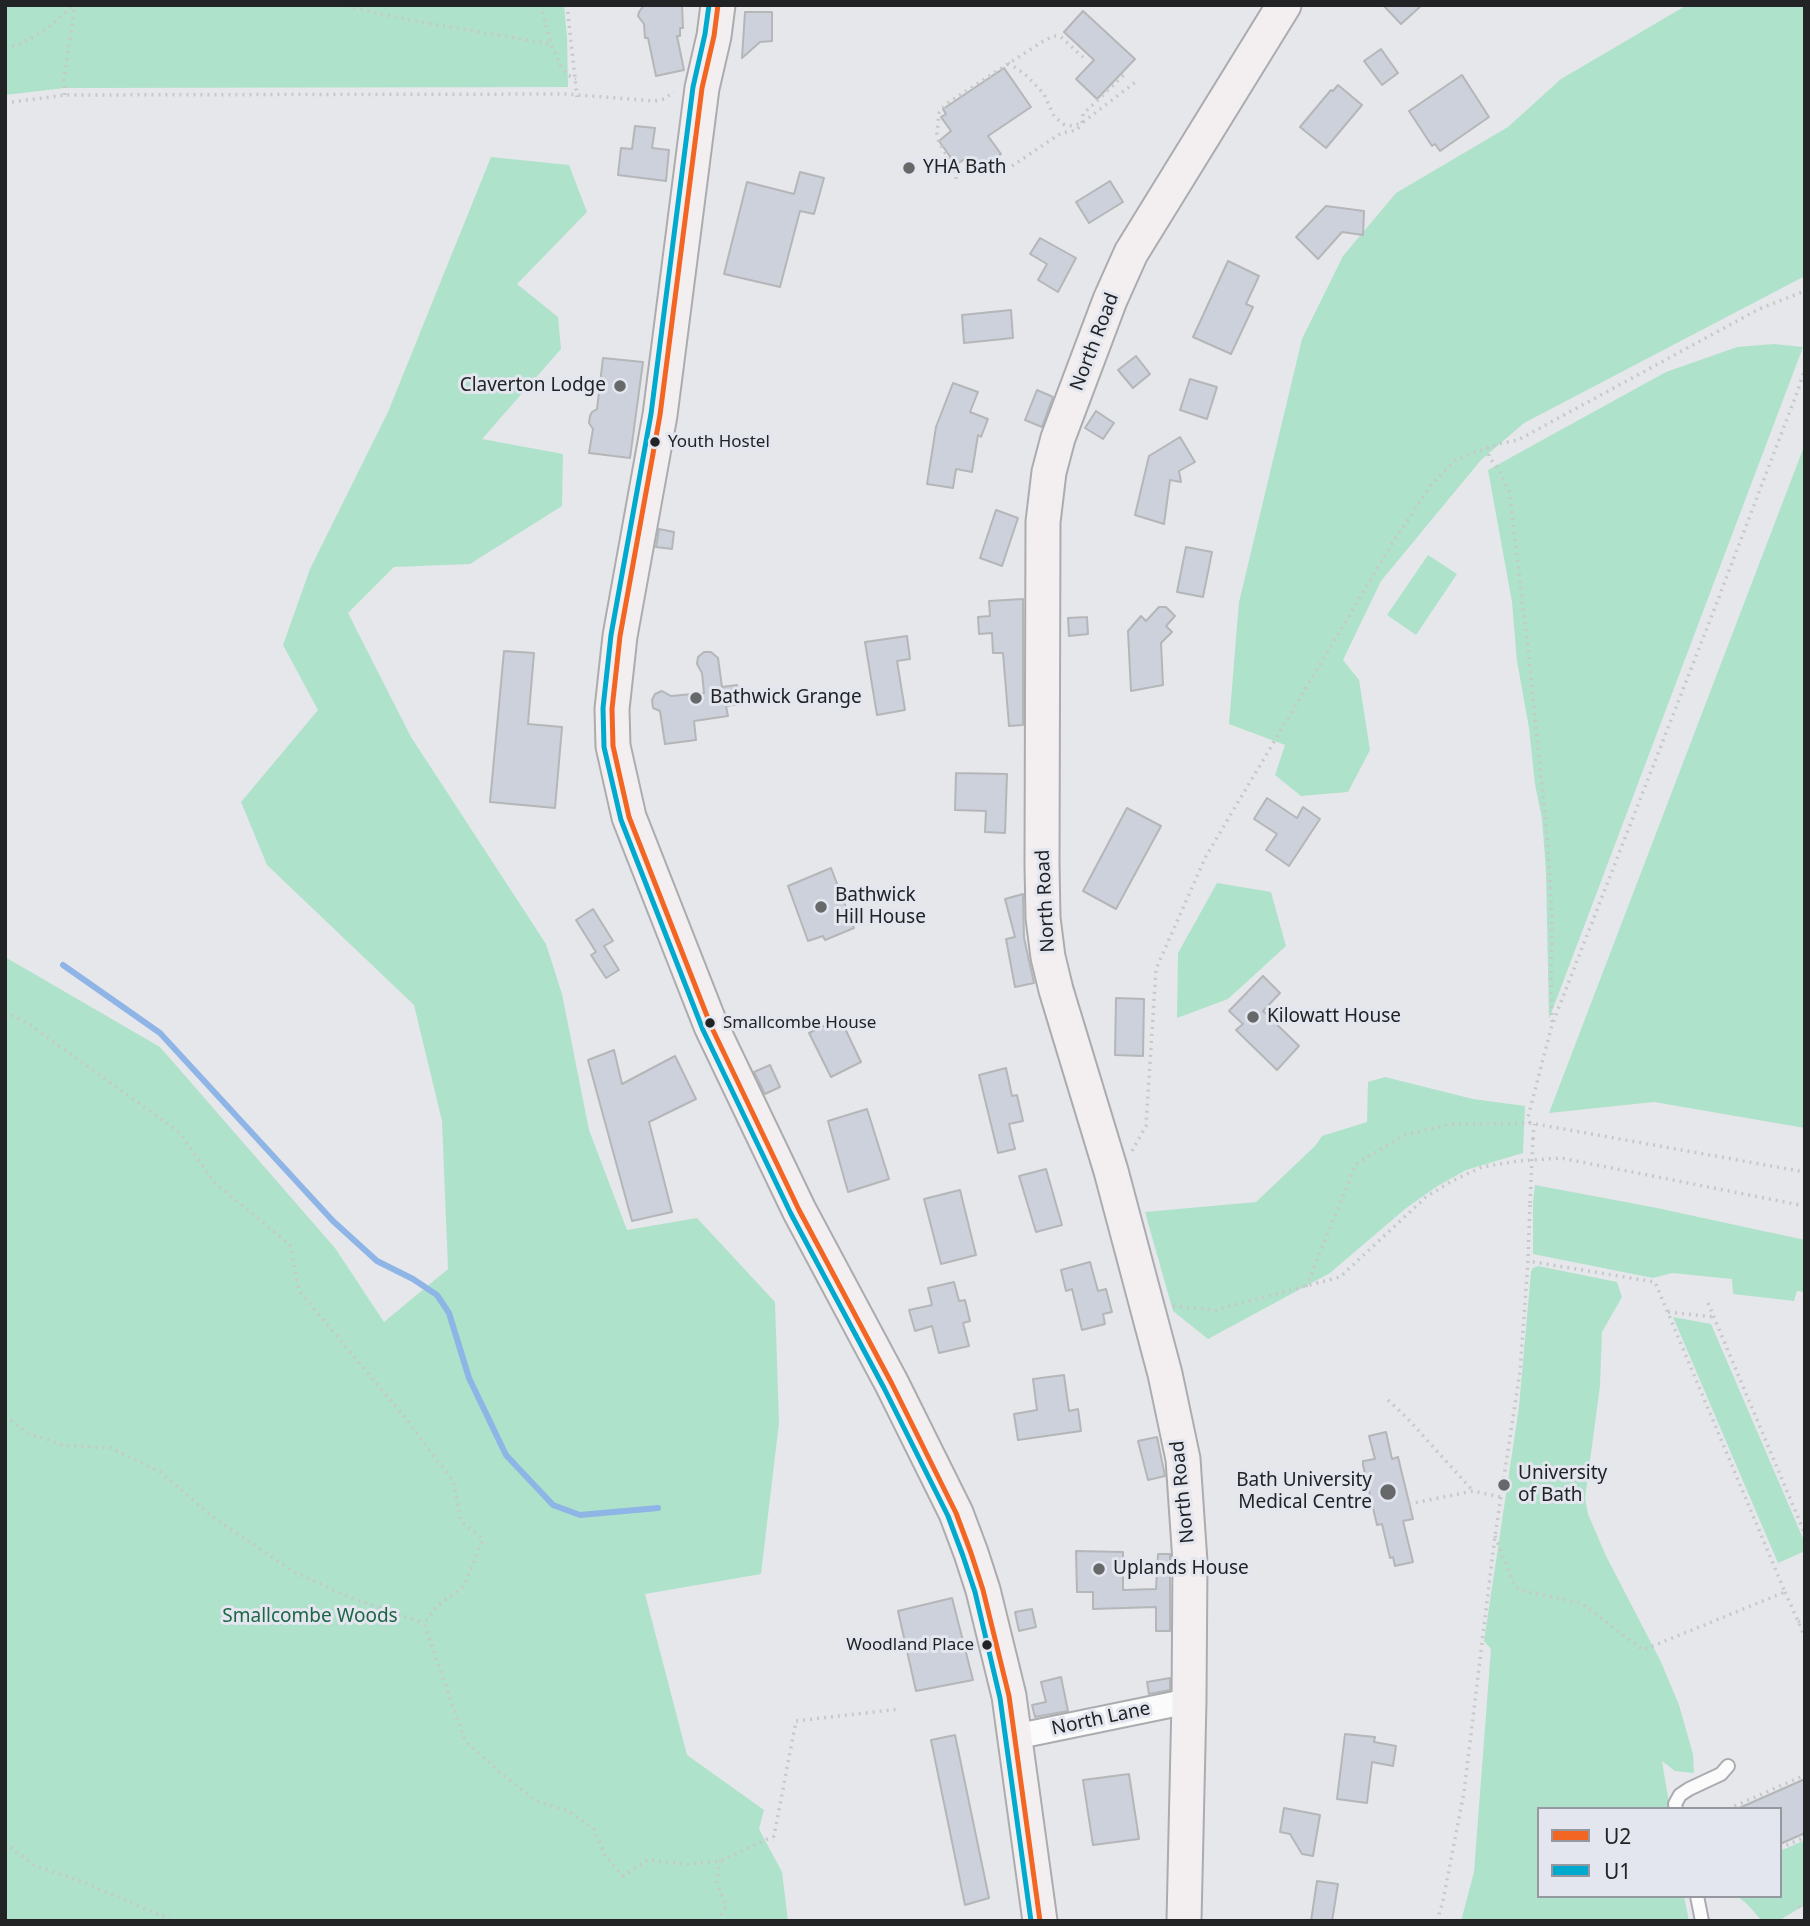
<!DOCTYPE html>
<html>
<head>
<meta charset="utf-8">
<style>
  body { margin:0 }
  #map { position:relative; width:1810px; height:1926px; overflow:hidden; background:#e6e7eb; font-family:"Noto Sans",sans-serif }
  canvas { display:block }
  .frame { position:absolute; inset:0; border:7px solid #212325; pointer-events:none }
  .legend { position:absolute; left:1537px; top:1807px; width:245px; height:91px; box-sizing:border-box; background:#e3e6ee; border:2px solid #95989e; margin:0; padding:9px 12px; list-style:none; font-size:21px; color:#212325 }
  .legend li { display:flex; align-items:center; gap:14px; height:35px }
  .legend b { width:35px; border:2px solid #95989e }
</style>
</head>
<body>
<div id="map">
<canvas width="1810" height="1926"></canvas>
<div class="frame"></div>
<ul class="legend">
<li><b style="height:9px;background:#f26522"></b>U2</li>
<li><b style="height:9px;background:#00a9ce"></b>U1</li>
</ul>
</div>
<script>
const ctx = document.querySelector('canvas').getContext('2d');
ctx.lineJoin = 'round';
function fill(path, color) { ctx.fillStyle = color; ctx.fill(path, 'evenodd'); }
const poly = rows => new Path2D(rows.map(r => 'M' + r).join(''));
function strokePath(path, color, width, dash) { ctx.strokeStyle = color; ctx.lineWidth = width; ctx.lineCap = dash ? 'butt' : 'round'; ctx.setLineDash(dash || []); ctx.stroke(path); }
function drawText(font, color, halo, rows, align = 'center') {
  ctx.font = font + ' "Noto Sans",sans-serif'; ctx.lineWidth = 6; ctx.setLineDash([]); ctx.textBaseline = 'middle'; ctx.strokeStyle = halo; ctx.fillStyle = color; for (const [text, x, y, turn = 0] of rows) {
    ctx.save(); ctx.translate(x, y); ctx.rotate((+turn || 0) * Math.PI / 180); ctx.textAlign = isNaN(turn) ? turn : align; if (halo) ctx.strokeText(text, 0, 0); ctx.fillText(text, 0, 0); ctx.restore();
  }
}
fill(poly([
  [5,5,564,5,567,37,568,87,65,88,5,95],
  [1687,5,1805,5,1805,276,1524,423,1481,460,1381,581,1343,660,1359,680,1370,750,1348,792,1301,796,1275,775,1285,745,1229,724,1239,602,1302,339,1343,256,1396,193,1508,127,1561,79],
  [491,157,569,165,587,212,517,284,558,317,561,349,482,439,563,454,562,506,470,564,394,567,348,613,411,737,546,944,562,994,589,1130,627,1230,697,1218,775,1302,779,1423,761,1574,645,1594,687,1755,764,1810,759,1829,782,1872,788,1921,5,1921,5,957,160,1047,335,1248,384,1322,448,1269,442,1121,414,1005,267,865,241,802,318,710,283,645,310,569,388,412],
  [1774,344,1803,347,1549,1019,1546,871,1542,819,1535,784,1529,728,1517,661,1512,602,1488,470,1666,372,1737,347],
  [1805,444,1805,1128,1654,1102,1549,1113],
  [1428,555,1457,574,1416,635,1387,615],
  [1217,883,1271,892,1286,946,1228,999,1177,1018,1178,953],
  [1385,1077,1473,1099,1525,1106,1523,1153,1466,1170,1436,1187,1405,1209,1330,1273,1208,1339,1173,1311,1145,1212,1256,1202,1315,1146,1322,1136,1367,1122,1368,1082],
  [1535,1185,1657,1208,1805,1240,1805,1292,1797,1291,1794,1301,1733,1294,1732,1279,1672,1273,1653,1278,1533,1254,1533,1203],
  [1538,1266,1617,1282,1622,1297,1602,1332,1600,1386,1585,1498,1588,1514,1606,1556,1661,1662,1679,1705,1693,1754,1694,1773,1675,1771,1662,1761,1670,1809,1539,1809,1539,1896,1684,1896,1689,1921,1461,1921,1474,1872,1491,1649,1484,1641,1519,1407,1531,1272,1533,1268],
  [1673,1317,1711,1324,1805,1543,1805,1551,1778,1563],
  [1805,1840,1805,1905,1778,1921,1762,1921,1747,1904,1737,1896,1780,1896,1780,1851]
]), '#afe2ca');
strokePath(poly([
  [63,965,160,1033,333,1221,377,1261,413,1279,437,1295,449,1313,469,1378,506,1455,553,1505,580,1515,658,1508]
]), '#8eb5e6', 6);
const building = poly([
  [644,5,682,5,683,28,680,28,680,36,677,36,684,70,656,76,648,38,645,38,644,24,638,16,639,12,644,5],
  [1383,5,1422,5,1401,24,1383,5],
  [1083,11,1135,59,1097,99,1076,79,1094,60,1064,32,1083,11],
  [745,12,772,12,772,41,760,42,742,58,745,12],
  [1381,49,1398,73,1382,85,1364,61,1381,49],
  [1004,68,1031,107,988,136,1001,154,976,171,966,158,956,165,939,141,951,131,941,117,946,114,943,109,1004,68],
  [1462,75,1489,117,1440,151,1435,144,1432,146,1409,111,1462,75],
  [1338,85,1362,105,1326,148,1300,127,1331,90,1333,91,1338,85],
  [635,126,655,128,652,148,669,150,666,181,618,175,621,148,632,149,635,126],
  [800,172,824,178,814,214,800,211,780,287,724,274,747,182,794,194,800,172],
  [1110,181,1123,202,1089,223,1076,202,1110,181],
  [1326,206,1364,211,1363,235,1342,232,1318,259,1296,237,1326,206],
  [1040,238,1076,258,1058,292,1038,280,1047,264,1030,254,1040,238],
  [1228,261,1259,276,1246,304,1253,307,1231,354,1193,337,1228,261],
  [1011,310,1013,338,964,343,962,315,1011,310],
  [1136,356,1150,374,1133,388,1118,370,1136,356],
  [603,358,643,362,630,458,589,453,593,429,589,423,590,416,592,412,597,409,603,358],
  [1190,379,1217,387,1207,419,1180,410,1190,379],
  [953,383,978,392,970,412,988,419,981,437,978,435,972,472,956,469,953,488,927,484,936,427,953,383],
  [1037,390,1053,397,1042,427,1025,420,1037,390],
  [1096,411,1114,423,1103,439,1085,428,1096,411],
  [1180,437,1195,462,1179,471,1181,482,1170,480,1164,524,1135,515,1149,456,1180,437],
  [996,510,1018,518,1002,566,980,558,996,510],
  [659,529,674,532,672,549,656,547,659,529],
  [1186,547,1212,552,1203,597,1177,592,1186,547],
  [1023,599,1023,725,1009,726,1003,653,993,653,992,633,979,634,978,617,990,616,989,601,1023,599],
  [1159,607,1166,607,1175,616,1166,626,1172,632,1161,643,1163,685,1131,691,1128,631,1141,616,1146,621,1159,607],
  [1087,617,1088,634,1069,636,1068,618,1087,617],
  [907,636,910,659,897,661,905,710,877,715,865,642,907,636],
  [504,651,534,653,528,724,562,727,555,808,490,802,504,651],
  [704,652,711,652,718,658,722,687,737,685,740,704,726,706,728,716,694,721,696,740,665,744,660,711,653,708,652,700,655,694,662,691,671,696,704,693,702,673,697,664,698,657,704,652],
  [956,773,1007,774,1005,833,985,832,986,811,955,810,956,773],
  [1267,798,1297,818,1303,807,1320,819,1289,866,1266,850,1277,834,1254,819,1267,798],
  [1127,808,1161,826,1116,909,1083,891,1127,808],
  [831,868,854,928,825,940,823,936,808,941,788,886,831,868],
  [1023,894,1024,938,1034,983,1015,987,1006,939,1015,937,1005,899,1023,894],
  [593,909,613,941,604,946,619,970,606,978,591,955,596,952,576,920,593,909],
  [1263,976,1280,993,1263,1011,1299,1046,1277,1070,1236,1030,1243,1024,1229,1011,1263,976],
  [1116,998,1144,999,1143,1056,1115,1055,1116,998],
  [840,1018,861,1062,831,1077,809,1033,840,1018],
  [614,1050,622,1084,675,1056,696,1099,649,1122,672,1212,632,1221,588,1060,614,1050],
  [770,1065,780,1087,765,1094,754,1072,770,1065],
  [1006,1068,1012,1096,1017,1095,1023,1121,1009,1124,1015,1149,998,1153,979,1075,1006,1068],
  [867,1109,889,1179,848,1192,828,1121,867,1109],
  [1046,1169,1062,1225,1036,1232,1019,1176,1046,1169],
  [960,1190,976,1255,941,1264,924,1199,960,1190],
  [1090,1262,1098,1291,1106,1289,1112,1312,1103,1314,1105,1324,1082,1330,1072,1289,1066,1291,1061,1270,1090,1262],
  [954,1282,959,1301,965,1300,970,1321,963,1323,969,1346,939,1353,932,1326,915,1331,909,1310,932,1305,928,1288,954,1282],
  [1064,1375,1069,1411,1078,1409,1081,1431,1018,1440,1014,1414,1037,1410,1033,1379,1064,1375],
  [1386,1432,1392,1459,1398,1457,1413,1519,1403,1521,1413,1562,1395,1566,1393,1557,1390,1558,1382,1524,1377,1525,1363,1465,1363,1461,1375,1459,1369,1436,1386,1432],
  [1157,1437,1165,1476,1148,1480,1138,1441,1157,1437],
  [1076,1551,1123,1552,1123,1590,1156,1589,1158,1554,1170,1554,1170,1631,1156,1631,1156,1607,1093,1609,1093,1592,1077,1592,1076,1551],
  [952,1598,973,1680,916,1691,898,1611,952,1598],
  [1032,1609,1036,1627,1019,1631,1015,1612,1032,1609],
  [1061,1677,1068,1711,1035,1717,1032,1705,1046,1702,1041,1682,1061,1677],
  [1170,1678,1170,1690,1149,1694,1147,1682,1170,1678],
  [1345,1734,1375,1737,1374,1742,1396,1746,1393,1766,1372,1762,1367,1803,1337,1799,1345,1734],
  [955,1735,989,1898,965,1905,931,1740,955,1735],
  [1129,1774,1139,1839,1093,1845,1083,1780,1129,1774],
  [1805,1779,1805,1833,1780,1844,1780,1809,1737,1809,1805,1779],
  [1284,1808,1320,1815,1313,1856,1302,1854,1290,1834,1280,1832,1284,1808],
  [1317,1881,1338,1884,1332,1921,1311,1921,1317,1881]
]);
fill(building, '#ccd1db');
strokePath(building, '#b4b6b8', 2);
const lane = poly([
  [1676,1809,1675,1804,1680,1795,1689,1789,1721,1774,1728,1766],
  [1697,1896,1702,1921]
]);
const street = poly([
  [1014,1737,1189,1701]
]);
const secondary = poly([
  [718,5,714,36,702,88,660,415,620,636,612,709,613,746,629,817,711,1026,799,1210,892,1384,956,1513,971,1553,983,1590,1009,1696,1040,1921],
  [1184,1921,1189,1701,1190,1562,1183,1459,1165,1374,1111,1171,1056,990,1048,957,1043,918,1042,865,1043,522,1049,472,1058,438,1110,300,1131,253,1284,5]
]);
strokePath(lane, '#abacaf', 16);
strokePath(street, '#abacaf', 28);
strokePath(secondary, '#abacaf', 37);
strokePath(poly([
  [340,5,409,20,551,44],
  [541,5,551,44,562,69,568,75,576,79],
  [567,5,577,97],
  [5,47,21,44,47,29,73,5],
  [1008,63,1025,74,1044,94,1054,116,1063,124,1072,126,1082,123,1137,81],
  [65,95,64,78,75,5],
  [5,103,65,95,566,94,655,101,664,99,674,92],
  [1012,166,1061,133,1077,130,1082,123,1083,114,1127,72],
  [956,179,954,167,939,143,937,134,939,113,946,104,1045,40,1055,36,1061,37,1085,59],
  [1488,447,1489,457,1499,470,1509,491,1527,640,1547,834,1552,915,1551,990,1552,1022],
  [5,1012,29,1024,180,1133,214,1182,290,1245,299,1291,408,1421,430,1452,453,1480,461,1521,483,1539,464,1586,436,1607,424,1623,465,1741,503,1775,537,1801,568,1811,594,1829,605,1856,623,1876,647,1860,687,1864,720,1861,774,1836,796,1721,900,1709],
  [1530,1123,1528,1117,1552,1025,1714,610,1798,390,1805,368],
  [1533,1139,1534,1124],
  [1132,1151,1146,1126,1156,969,1206,856,1393,542,1433,482,1457,459,1498,444,1518,440,1759,309,1805,291],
  [1306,1287,1356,1164,1405,1135,1451,1124,1530,1123,1805,1172],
  [1708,1303,1805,1534],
  [1173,1306,1216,1310,1340,1277,1426,1197,1452,1181,1482,1167,1518,1161,1561,1158,1805,1206],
  [1668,1312,1714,1317],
  [1388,1400,1408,1419,1473,1491],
  [5,1416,26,1432,62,1445,111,1448,160,1472,213,1517,294,1572,351,1598,424,1623],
  [1409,1504,1473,1491,1501,1497],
  [1495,1536,1514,1584,1519,1590,1581,1603,1643,1650,1785,1592,1655,1282,1528,1261],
  [1785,1592,1805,1637],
  [1798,1621,1805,1624],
  [1728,1809,1805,1775],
  [5,1843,35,1866,81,1881,173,1921],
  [1780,1848,1805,1837],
  [1799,1906,1805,1909],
  [717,1921,726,1907,717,1882,720,1861],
  [1437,1921,1443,1901,1464,1792,1495,1536,1520,1372,1528,1261,1530,1203]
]), '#c6c8c9', 3.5, [2, 5]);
strokePath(lane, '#fbfbfc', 12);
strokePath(street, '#fbfbfc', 24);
strokePath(secondary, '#f3eff0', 33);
strokePath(poly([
  [1530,1203,1533,1139]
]), '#c6c8c9', 3.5, [2, 5]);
strokePath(poly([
  [718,5,714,36,702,88,660,415,620,636,612,709,613,746,629,817,711,1026,799,1210,892,1384,956,1513,971,1553,983,1590,1009,1696,1040,1921]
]), '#f26522', 5);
strokePath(poly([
  [709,5,705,34,693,87,651,414,611,635,603,708,604,747,621,820,703,1030,791,1214,884,1388,948,1516,963,1556,975,1592,1000,1698,1031,1921]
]), '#00a9ce', 5);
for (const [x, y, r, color] of [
  [909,168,7,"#66686a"],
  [620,386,7,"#66686a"],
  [655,442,6,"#212325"],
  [696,698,7,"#66686a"],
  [821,907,7,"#66686a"],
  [1253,1017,7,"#66686a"],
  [710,1023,6,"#212325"],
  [1504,1485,7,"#66686a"],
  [1388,1492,9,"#66686a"],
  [1099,1569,7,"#66686a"],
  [987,1645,6,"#212325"]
]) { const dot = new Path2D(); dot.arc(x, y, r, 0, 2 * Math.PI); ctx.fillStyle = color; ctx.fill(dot); strokePath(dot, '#e3e6ee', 2.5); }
drawText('17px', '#212325', '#e3e6ee', [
  ["Youth Hostel",668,442],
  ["Smallcombe House",723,1023],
  ["Woodland Place",974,1645,"right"]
], 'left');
drawText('19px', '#212325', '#e3e6ee', [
  ["YHA Bath",923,168],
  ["Claverton Lodge",606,386,"right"],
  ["Bathwick Grange",710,698],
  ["Bathwick",835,896],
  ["Hill House",835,918],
  ["Kilowatt House",1267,1017],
  ["University",1518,1474],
  ["of Bath",1518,1496],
  ["Bath University",1372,1481,"right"],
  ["Medical Centre",1372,1503,"right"],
  ["Uplands House",1113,1569]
], 'left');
drawText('19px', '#212325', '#e3e6ee', [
  ["North Road",1095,342,-69],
  ["North Road",1046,901,-93],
  ["North Road",1183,1492,-96],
  ["North Lane",1101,1719,-12]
]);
drawText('19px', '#1c6545', '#e3e6ee', [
  ["Smallcombe Woods",310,1617]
]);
</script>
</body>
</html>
